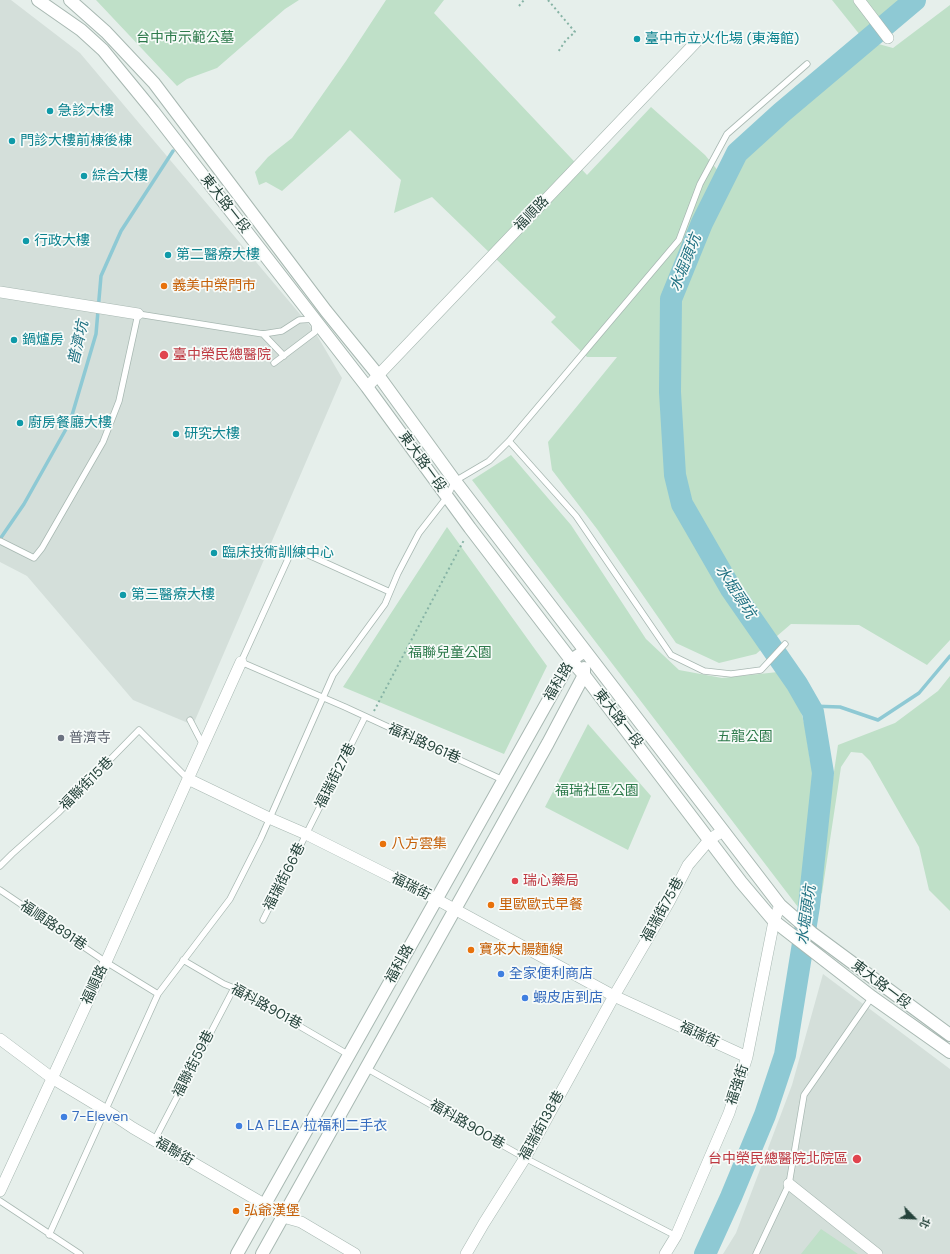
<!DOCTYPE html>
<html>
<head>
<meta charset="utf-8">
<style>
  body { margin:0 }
  #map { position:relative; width:950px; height:1254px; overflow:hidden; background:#e6efeb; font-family:"DM Sans","Noto Sans TC",sans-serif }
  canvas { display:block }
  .north { position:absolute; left:894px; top:1198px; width:40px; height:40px; -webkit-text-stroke:3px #f7fbf9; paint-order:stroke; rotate:114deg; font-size:11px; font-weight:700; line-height:16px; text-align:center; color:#24423a }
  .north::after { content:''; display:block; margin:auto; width:14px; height:18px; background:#24423a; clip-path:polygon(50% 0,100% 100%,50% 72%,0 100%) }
</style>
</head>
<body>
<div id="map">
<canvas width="950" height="1254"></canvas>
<div class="north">北</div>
</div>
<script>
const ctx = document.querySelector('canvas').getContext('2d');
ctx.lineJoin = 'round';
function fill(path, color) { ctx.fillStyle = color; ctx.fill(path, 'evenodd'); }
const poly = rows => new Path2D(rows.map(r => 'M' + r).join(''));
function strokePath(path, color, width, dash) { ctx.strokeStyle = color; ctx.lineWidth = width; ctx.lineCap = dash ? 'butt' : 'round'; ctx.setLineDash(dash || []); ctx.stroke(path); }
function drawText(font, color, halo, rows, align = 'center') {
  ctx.font = font + ' "DM Sans","Noto Sans TC",sans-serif'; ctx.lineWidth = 3.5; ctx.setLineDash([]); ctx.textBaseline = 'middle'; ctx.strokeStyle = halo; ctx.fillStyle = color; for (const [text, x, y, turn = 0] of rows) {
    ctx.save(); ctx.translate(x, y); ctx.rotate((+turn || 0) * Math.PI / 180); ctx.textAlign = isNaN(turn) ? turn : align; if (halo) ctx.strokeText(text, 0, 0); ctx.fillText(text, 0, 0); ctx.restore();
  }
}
fill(poly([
  [0,0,11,0,80,53,315,332,342,378,193,725,133,700,27,576,0,562],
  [823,974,950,1069,950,1254,723,1254,736,1233,792,1085]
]), '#d4dfda');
fill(poly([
  [96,0,299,0,285,9,217,68,187,79,177,86],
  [386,0,444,0,434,13,587,175,651,107,705,155,720,173,740,144,796,86,864,40,832,0,914,0,896,16,864,40,893,48,950,5,950,640,927,665,859,625,791,624,756,654,719,663,676,643,597,529,552,470,548,442,617,357,587,357,551,322,556,317,432,197,394,213,401,180,350,130,282,191,266,182,259,185,255,172,268,157,292,138,346,61],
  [511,455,571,525,646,639,679,670,722,678,778,672,796,694,805,726,810,760,816,771,801,911,472,480],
  [447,527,547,666,504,754,343,687],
  [950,676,950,911,929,890,919,847,870,761,862,753,851,752,841,767,822,893,815,898,838,745,895,723,938,691],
  [588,724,651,796,628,850,545,807],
  [821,1229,858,1254,801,1254]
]), '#bfe0c8');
strokePath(poly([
  [0,539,24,504,70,422,96,334,101,276,121,231,173,151],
  [810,706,840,707,878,720,919,693,950,656]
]), '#8ec9d4', 3.5);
strokePath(poly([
  [705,1254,731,1197,765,1115,785,1055,809,906,823,773,813,712,797,684,731,589,682,504,675,475,670,392,671,299,702,223,737,153,781,113,915,0]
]), '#8ec9d4', 22);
const service = poly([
  [263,334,284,356],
  [509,441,576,516,671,655,704,671,731,674,761,670,785,644],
  [0,541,34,558,42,548,103,442,119,401,138,314,263,334,282,331,299,320,314,319,315,332,274,363],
  [390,592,293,548,241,662,345,707,503,780],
  [190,720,203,745],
  [0,866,12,854,58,813,139,730,188,779],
  [0,890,106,962,158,994],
  [263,920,365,717],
  [183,960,224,984,234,988,349,1055],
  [366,1068,525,1158,676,1236],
  [154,1141,234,988],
  [0,1201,80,1254],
  [49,1235,158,994,230,899,261,838,333,675,385,604,398,573,419,533,447,497,455,481,489,461,509,441,679,240,700,184,727,134,807,64],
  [756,1254,789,1184,804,1095,872,997]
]);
const minor = poly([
  [859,0,888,38],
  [0,292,138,314],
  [367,387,697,41],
  [241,662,188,779,269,818,306,834,436,899,614,996,747,1057],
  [0,1039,52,1078,115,1116,133,1128,264,1204,283,1217,301,1222,355,1254],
  [789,1184,877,1254],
  [0,1191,106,962,188,779],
  [466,1254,484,1223,525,1158,614,996,669,902,688,865,710,839,723,831],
  [665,1254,676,1236,729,1113,747,1057,774,921,780,905]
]);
const tertiary = poly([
  [38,0,81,30,103,50,153,111,367,387,470,528,571,660,584,675,741,882,774,921,872,997,950,1052],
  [70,0,106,32,154,83,326,311,378,375,455,481,780,905,812,933,950,1035],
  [237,1254,571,660,585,651],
  [262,1254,548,743,584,675,584,668]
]);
strokePath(service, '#a8b8b2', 7);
strokePath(minor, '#a8b8b2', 12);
strokePath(tertiary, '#a8b8b2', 14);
strokePath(poly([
  [548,0,575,32,566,40,558,52],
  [519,6,524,0],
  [374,711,464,540]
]), '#86b3a5', 2, [2, 3]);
strokePath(service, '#fff', 5.5);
strokePath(minor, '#fff', 11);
strokePath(tertiary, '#fff', 12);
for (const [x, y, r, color] of [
  [637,39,4,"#0f9aa8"],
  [50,111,4,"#0f9aa8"],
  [12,141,4,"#0f9aa8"],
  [84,176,4,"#0f9aa8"],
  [26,241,4,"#0f9aa8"],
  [168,255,4,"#0f9aa8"],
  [164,286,4,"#e8710a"],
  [14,340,4,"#0f9aa8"],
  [164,355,5,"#e0444e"],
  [20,423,4,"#0f9aa8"],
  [176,434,4,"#0f9aa8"],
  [214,553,4,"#0f9aa8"],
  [123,595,4,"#0f9aa8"],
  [61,738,4,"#6b7280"],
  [383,844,4,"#e8710a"],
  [515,881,4,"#e0444e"],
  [491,905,4,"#e8710a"],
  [471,950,4,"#e8710a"],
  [501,974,4,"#3f7fe0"],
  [525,998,4,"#3f7fe0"],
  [64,1117,4,"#3f7fe0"],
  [239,1126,4,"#3f7fe0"],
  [857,1159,5,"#e0444e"],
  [236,1211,4,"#e8710a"]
]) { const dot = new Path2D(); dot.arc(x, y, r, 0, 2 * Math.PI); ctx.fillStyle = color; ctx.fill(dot); strokePath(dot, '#f7fbf9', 1.5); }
drawText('14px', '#2d7a4b', '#f7fbf9', [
  ["台中市示範公墓",185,38],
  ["福聯兒童公園",450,653],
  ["五龍公園",745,737],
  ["福瑞社區公園",597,791]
]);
drawText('14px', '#0d838f', '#f7fbf9', [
  ["臺中市立火化場 (東海館)",645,39],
  ["急診大樓",58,111],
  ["門診大樓前棟後棟",20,141],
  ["綜合大樓",92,176],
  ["行政大樓",34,241],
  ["第二醫療大樓",176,255],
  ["鍋爐房",22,340],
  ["廚房餐廳大樓",28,423],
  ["研究大樓",184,434],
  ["臨床技術訓練中心",222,553],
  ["第三醫療大樓",131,595]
], 'left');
drawText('14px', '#24423a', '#f7fbf9', [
  ["東大路一段",225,204,52],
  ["福順路",532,214,-46],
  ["東大路一段",422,462,54],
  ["福科路",559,682,-59],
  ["東大路一段",618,719,52],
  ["福科路961巷",424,744,24],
  ["福瑞街27巷",336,776,-63],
  ["福聯街15巷",87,784,-45],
  ["福瑞街66巷",285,877,-63],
  ["福瑞街",411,887,27],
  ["福瑞街75巷",663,910,-61],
  ["福順路891巷",53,926,34],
  ["福科路",400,964,-61],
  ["福順路",95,985,-65],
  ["東大路一段",881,985,37],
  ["福科路901巷",266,1007,29],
  ["福瑞街",699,1035,25],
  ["福聯街59巷",194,1064,-63],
  ["福強街",738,1085,-72],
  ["福科路900巷",467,1125,30],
  ["福瑞街138巷",542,1126,-61],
  ["福聯街",174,1152,30]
]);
drawText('14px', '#c56008', '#f7fbf9', [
  ["義美中榮門市",172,286],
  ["八方雲集",391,844],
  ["里歐歐式早餐",499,905],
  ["寶來大腸麵線",479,950],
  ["弘爺漢堡",244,1211]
], 'left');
drawText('14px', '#be3a42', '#f7fbf9', [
  ["臺中榮民總醫院",173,355],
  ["瑞心藥局",523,881],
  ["台中榮民總醫院北院區",848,1159,"right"]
], 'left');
drawText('14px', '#5b616d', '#f7fbf9', [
  ["普濟寺",69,738]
], 'left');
drawText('14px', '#366cbe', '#f7fbf9', [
  ["全家便利商店",509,974],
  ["蝦皮店到店",533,998],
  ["7-Eleven",72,1117],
  ["LA FLEA 拉福利二手衣",247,1126]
], 'left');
drawText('italic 15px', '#1c6f80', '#f7fbf9', [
  ["水堀頭坑",686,263,-68],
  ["普濟坑",79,343,-77],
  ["水堀頭坑",735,592,57],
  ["水堀頭坑",807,915,-82]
]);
</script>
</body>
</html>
